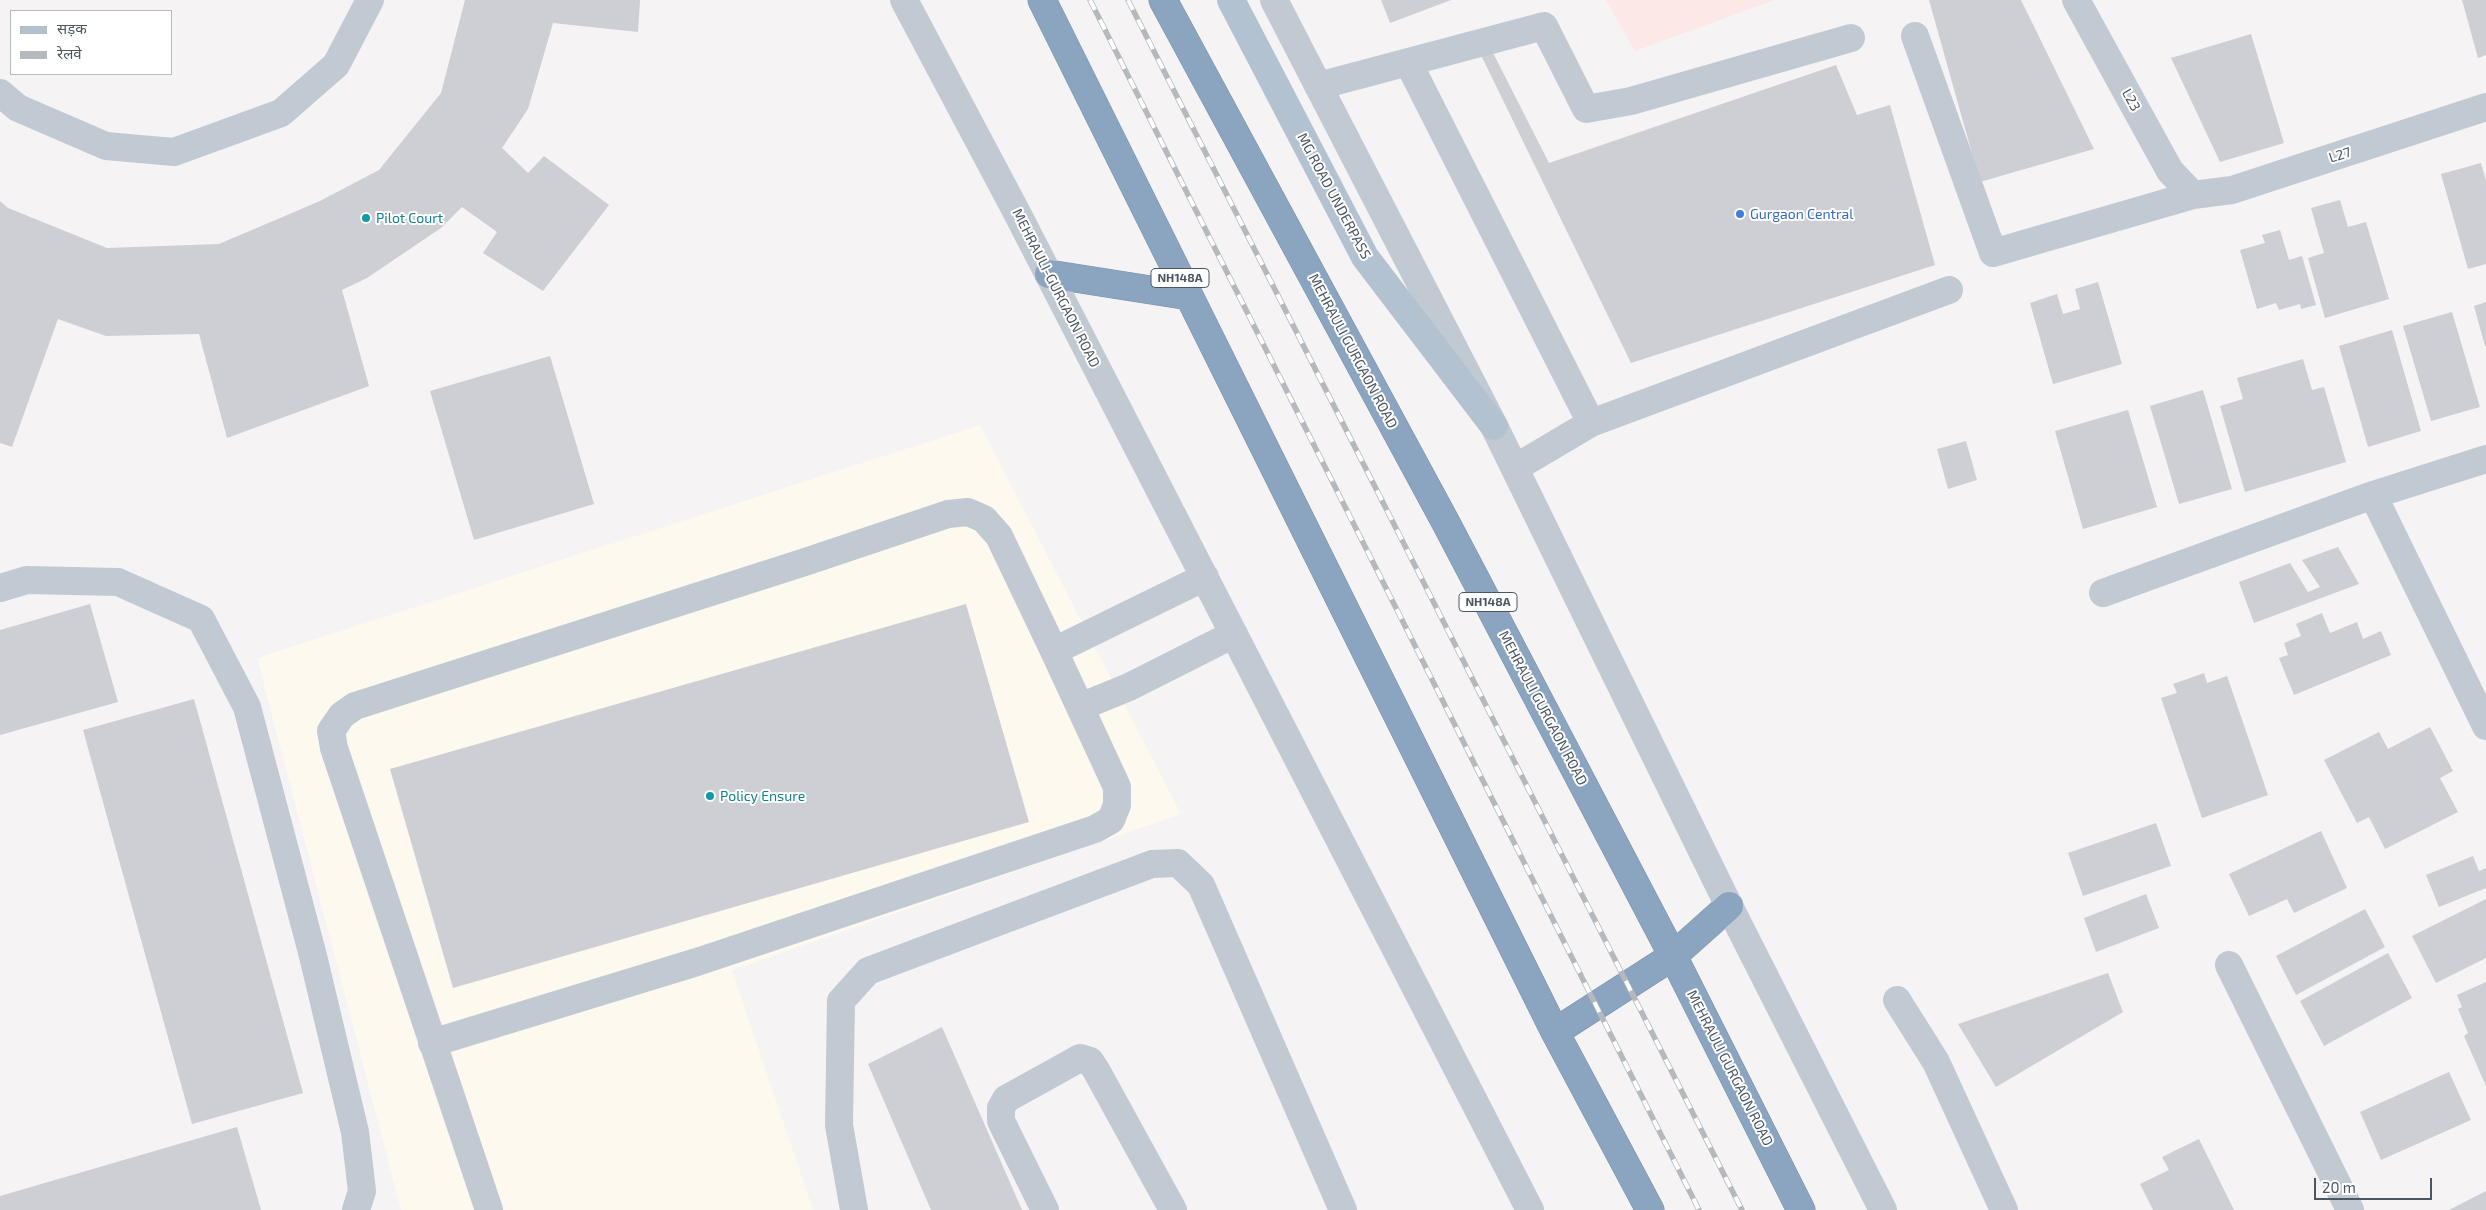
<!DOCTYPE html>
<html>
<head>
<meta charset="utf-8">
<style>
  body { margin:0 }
  #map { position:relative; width:2486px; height:1210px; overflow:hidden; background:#f5f3f3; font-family:"Exo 2","Noto Sans Devanagari",sans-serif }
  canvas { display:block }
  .legend { position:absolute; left:10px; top:10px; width:162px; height:65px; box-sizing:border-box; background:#fff; border:1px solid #b7bbc0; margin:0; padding:6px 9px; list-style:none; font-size:15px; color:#4a5661 }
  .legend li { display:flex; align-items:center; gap:10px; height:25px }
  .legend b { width:25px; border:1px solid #b7bbc0 }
  .scale { position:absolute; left:2314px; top:1178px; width:118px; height:22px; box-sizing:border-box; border:2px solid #4a5661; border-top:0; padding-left:6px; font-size:15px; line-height:18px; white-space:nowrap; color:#4a5661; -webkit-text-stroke:4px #fff; paint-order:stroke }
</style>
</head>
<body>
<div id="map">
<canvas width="2486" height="1210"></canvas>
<ul class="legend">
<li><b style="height:6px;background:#b3c2d1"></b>सड़क</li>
<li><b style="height:6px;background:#b5b8bd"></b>रेलवे</li>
</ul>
<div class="scale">20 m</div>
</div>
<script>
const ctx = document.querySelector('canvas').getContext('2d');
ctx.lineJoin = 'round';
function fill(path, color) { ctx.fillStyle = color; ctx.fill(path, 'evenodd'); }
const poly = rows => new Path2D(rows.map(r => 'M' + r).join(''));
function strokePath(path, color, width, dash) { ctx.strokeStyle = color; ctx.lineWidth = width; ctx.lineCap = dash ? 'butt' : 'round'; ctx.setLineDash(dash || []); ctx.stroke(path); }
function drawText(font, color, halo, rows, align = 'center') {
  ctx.font = font + ' "Exo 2",sans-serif'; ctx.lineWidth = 4; ctx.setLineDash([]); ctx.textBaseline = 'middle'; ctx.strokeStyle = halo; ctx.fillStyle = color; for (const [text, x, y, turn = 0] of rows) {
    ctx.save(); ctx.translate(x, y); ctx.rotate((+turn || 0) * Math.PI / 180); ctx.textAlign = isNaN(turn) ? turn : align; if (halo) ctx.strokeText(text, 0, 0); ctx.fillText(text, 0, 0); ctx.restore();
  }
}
fill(poly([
  [980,425,1181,814,732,970,813,1210,401,1210,257,658]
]), '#fdf9ef');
fill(poly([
  [1606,0,1774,0,1635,51]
]), '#fce8e6');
fill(poly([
  [465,0,640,0,638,32,553,23,528,109,502,148,528,173,544,156,609,205,543,291,483,253,497,232,462,207,441,228,367,278,342,290,369,386,227,438,199,334,106,336,58,319,12,447,0,443,0,201,8,208,107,248,219,244,320,201,379,170,441,93],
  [1381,0,1451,0,1390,23],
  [1929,0,2021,0,2094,149,1980,182],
  [2462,0,2486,0,2486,55,2478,58],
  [2251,34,2284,143,2220,162,2171,58],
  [1487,41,1549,163,1836,65,1857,115,1890,105,1935,265,1631,363,1479,51],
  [2481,163,2486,181,2486,264,2468,269,2441,174],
  [2340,200,2348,227,2366,222,2389,299,2325,318,2308,258,2324,253,2311,208],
  [2280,230,2289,260,2302,256,2316,305,2301,309,2300,304,2279,310,2276,303,2257,309,2240,250,2265,243,2262,235],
  [2098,282,2122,364,2053,384,2030,303,2057,294,2063,314,2080,309,2075,289],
  [2486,302,2486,346,2485,346,2474,306],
  [2452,312,2480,407,2431,421,2403,326],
  [2392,330,2421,431,2368,447,2339,346],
  [550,356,594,504,474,540,430,391],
  [2303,359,2312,390,2324,387,2346,462,2245,492,2220,406,2243,399,2237,378],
  [2203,390,2232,489,2179,504,2150,406],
  [2128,410,2157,507,2083,529,2055,431],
  [1966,441,1977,480,1948,489,1937,449],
  [2338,547,2359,584,2254,623,2239,582,2290,563,2308,592,2320,587,2302,560],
  [90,604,118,702,0,735,0,630],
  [966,604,1029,822,453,988,390,769],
  [2322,613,2330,633,2357,622,2363,639,2381,631,2391,655,2294,695,2279,658,2288,655,2284,643,2301,636,2296,624],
  [2204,673,2207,683,2227,676,2268,795,2202,818,2161,698,2177,693,2173,684],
  [194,699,303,1093,192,1124,83,730],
  [2430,727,2453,771,2440,778,2458,812,2385,849,2369,817,2357,823,2324,760,2379,732,2388,749],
  [2156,823,2171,866,2083,896,2068,853],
  [2321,831,2347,888,2294,913,2287,899,2249,916,2229,874],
  [2473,856,2479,871,2486,868,2486,888,2439,907,2426,875],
  [2146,894,2159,928,2096,952,2084,918],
  [2486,899,2486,958,2436,983,2412,936],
  [2365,909,2385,947,2296,995,2276,956],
  [2388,953,2412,998,2324,1046,2300,1001],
  [2108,973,2123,1012,1996,1087,1958,1024],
  [2486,982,2486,1086,2464,1036,2468,1033,2458,1009,2462,1007,2457,995],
  [942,1027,1022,1210,931,1210,868,1064],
  [2449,1072,2471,1120,2381,1160,2360,1112],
  [237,1127,261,1210,0,1210,0,1196],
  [2199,1139,2234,1210,2153,1210,2140,1184,2169,1170,2162,1157],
  [2486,1191,2486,1210,2449,1210]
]), '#cdcfd5');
const highway = poly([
  [1042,0,1555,1032,1650,1210],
  [1163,0,1446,523,1673,956,1801,1210],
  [1049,274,1189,296],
  [1555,1032,1673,956,1729,906]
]);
strokePath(highway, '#7690ad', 29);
strokePath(poly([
  [904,0,1016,211,1530,1210],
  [1274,0,1494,426,1729,906,1883,1210],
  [2076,0,2170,171,2193,195],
  [1915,36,1993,253,2193,195,2232,190,2486,107],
  [1408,62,1591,423],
  [1318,86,1544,26,1586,109,1631,101,1851,38],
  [0,93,18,108,106,146,174,152,281,113,336,65,370,0],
  [1515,468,1591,423,1949,290],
  [2373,495,2486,726],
  [0,588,27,580,118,582,201,619,247,707,313,956,355,1132,362,1191,356,1210],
  [2103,593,2373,495,2486,459],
  [1054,651,1080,707],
  [2229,965,2350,1210],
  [1897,1000,1936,1062,2004,1210],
  [432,1043,697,962,1095,829,1111,820,1117,805,1117,787,1080,707,1129,687,1234,634],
  [489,1210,334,748,331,731,342,715,355,706,805,562,948,514,968,512,984,519,999,536,1054,651,1205,577],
  [854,1210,839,1125,841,1001,868,971,1152,864,1178,863,1201,885,1343,1210],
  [1045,1210,1001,1121,1001,1108,1006,1099,1080,1058,1090,1061,1096,1070,1173,1210]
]), '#c1cad2', 28);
strokePath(poly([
  [1231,0,1365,257,1494,426]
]), '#b3c2d1', 28);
strokePath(highway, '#8ba5c1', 28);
const rail = poly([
  [1090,0,1699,1210],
  [1128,0,1742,1210]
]);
strokePath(rail, '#b5b8bd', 5.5);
strokePath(rail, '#fff', 4, [11]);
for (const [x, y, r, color] of [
  [1740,214,5,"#3f7fe0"],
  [366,218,5,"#0f9aa8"],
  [710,796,5,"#0f9aa8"]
]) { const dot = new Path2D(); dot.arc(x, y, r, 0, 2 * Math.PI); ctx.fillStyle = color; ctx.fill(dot); strokePath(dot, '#fff', 2); }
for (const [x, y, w] of [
  [1180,278,58],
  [1488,602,58]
]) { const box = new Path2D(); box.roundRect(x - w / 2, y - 9.5, w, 19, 4); ctx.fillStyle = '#fff'; ctx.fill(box); strokePath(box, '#4a5661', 1); }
drawText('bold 12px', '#4a5661', null, [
  ["NH148A",1180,278],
  ["NH148A",1488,602]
]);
drawText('14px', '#4a5661', '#fff', [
  ["L23",2131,100,61],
  ["L27",2340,155,-18],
  ["MG ROAD UNDERPASS",1334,196,62],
  ["MEHRAULI-GURGAON ROAD",1056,288,63],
  ["MEHRAULI GURGAON ROAD",1353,351,62],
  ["MEHRAULI GURGAON ROAD",1543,708,62],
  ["MEHRAULI GURGAON ROAD",1730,1068,63]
]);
drawText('14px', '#366cbe', '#fff', [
  ["Gurgaon Central",1750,214]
], 'left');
drawText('14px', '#0d838f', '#fff', [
  ["Pilot Court",376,218],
  ["Policy Ensure",720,796]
], 'left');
</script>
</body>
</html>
